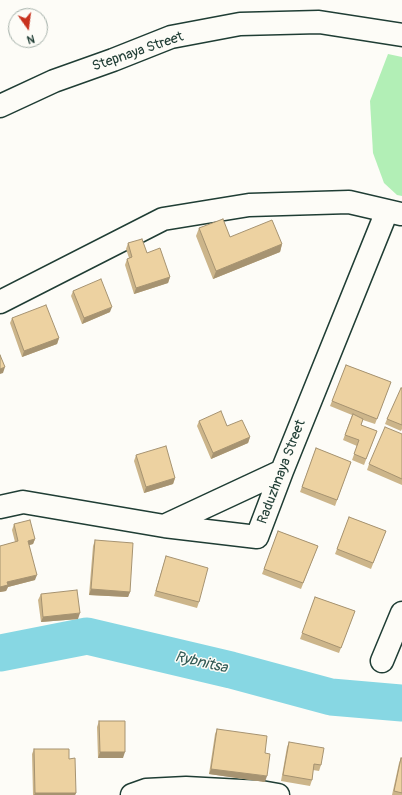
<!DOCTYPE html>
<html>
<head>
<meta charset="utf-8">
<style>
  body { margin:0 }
  #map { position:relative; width:402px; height:795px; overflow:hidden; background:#fdfcf7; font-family:Pangolin,sans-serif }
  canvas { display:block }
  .north { position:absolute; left:8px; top:8px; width:40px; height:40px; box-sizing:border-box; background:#fdfcf7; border:1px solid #a4b0a9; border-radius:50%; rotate:166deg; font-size:11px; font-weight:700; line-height:16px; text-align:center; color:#1f3d34 }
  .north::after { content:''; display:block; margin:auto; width:14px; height:18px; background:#c8321e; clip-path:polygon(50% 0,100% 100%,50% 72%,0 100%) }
</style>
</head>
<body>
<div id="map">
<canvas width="402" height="795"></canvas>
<div class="north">N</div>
</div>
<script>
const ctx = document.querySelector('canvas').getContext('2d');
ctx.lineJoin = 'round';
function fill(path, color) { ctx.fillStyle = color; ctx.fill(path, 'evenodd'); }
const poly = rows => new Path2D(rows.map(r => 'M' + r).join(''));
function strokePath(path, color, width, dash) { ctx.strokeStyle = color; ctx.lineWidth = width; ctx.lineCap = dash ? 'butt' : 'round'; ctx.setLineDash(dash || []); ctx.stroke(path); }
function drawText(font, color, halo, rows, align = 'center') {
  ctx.font = font + ' Pangolin,sans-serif'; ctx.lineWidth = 3; ctx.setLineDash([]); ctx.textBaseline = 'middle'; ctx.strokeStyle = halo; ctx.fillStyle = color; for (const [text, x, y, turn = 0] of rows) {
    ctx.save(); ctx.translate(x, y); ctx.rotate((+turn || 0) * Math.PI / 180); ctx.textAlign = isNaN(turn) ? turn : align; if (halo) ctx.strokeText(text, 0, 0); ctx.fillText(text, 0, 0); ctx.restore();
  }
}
fill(poly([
  [388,54,402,57,402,196,397,195,384,183,373,153,370,101]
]), '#b2efb6');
strokePath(poly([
  [0,653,87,636,231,670,331,697,402,703]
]), '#87d7e3', 37);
const minor = poly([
  [0,302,163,219,249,205,349,202,401,214],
  [0,507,23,502,164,526,257,537,282,471,387,211],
  [164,526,282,471],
  [382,661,402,613],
  [132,795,146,790,186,788,261,792,278,795]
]);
const secondary = poly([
  [0,106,54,81,113,60,171,37,240,24,319,22,402,35]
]);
strokePath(minor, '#1f3d34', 25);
strokePath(secondary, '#1f3d34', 25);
strokePath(minor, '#fdfcf7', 22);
strokePath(secondary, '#fdfcf7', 22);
fill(poly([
  [199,228,230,237,282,244,280,252,213,279,196,236],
  [128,243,147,253,170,277,168,283,134,294,125,265,127,259,129,258,126,249],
  [73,291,110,312,82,324,71,296],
  [12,318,59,338,57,344,22,357,10,323],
  [346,365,391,382,375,424,363,420,361,425,377,431,364,465,352,460,357,446,343,440,352,415,330,406],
  [402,388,402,429,401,431,385,424,387,419],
  [199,421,227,426,250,437,248,443,211,459,197,426],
  [402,434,402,485,367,470,369,464],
  [316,448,351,462,335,506,300,492],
  [136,455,175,478,173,484,144,493,134,461],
  [349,517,386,531,371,569,335,554],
  [14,524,35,539,33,544,29,545,35,580,8,587,6,591,0,592,0,546,15,542,12,530],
  [278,531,318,546,301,589,262,574],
  [95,540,130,592,128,597,89,595,93,546],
  [166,556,199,602,197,608,154,596],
  [41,594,78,619,41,622,38,600],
  [315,597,355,611,339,653,300,639],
  [99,721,123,758,98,758,97,727],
  [217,729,265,782,209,774,215,734],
  [289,742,321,765,319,771,313,770,312,780,310,786,281,781,287,747],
  [34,749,69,759,76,793,75,795,33,795,32,754],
  [401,758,402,758,402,795,392,795,399,763]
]), '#ccb58a');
fill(poly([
  [282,244,280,252,213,279,216,271],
  [170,277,168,283,134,294,136,288],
  [112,307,110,312,82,324,84,318],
  [59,338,57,344,22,357,24,351],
  [5,367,3,373,0,374,0,369],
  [250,437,248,443,211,459,213,453],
  [175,478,173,484,144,493,146,487],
  [35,539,33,544,26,546,28,541],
  [37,575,35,580,8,587,6,591,0,592,0,587,7,582],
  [91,589,130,592,128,597,89,595],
  [80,613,78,619,41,622,43,617],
  [100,752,125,752,123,758,98,758],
  [211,769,267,776,265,782,209,774],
  [35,793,76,793,75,795,34,795]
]), '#a69371');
const building = poly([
  [223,219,230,237,272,220,282,244,216,271,199,228,223,219],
  [142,239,147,253,160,248,170,277,136,288,127,259,132,257,128,243,142,239],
  [101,279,112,307,84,318,73,291,101,279],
  [46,305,59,338,24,351,12,318,46,305],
  [0,355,5,367,0,369,0,355],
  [346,365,391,382,377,419,332,401,346,365],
  [401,388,402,388,402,425,387,419,401,388],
  [221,411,227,426,242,420,250,437,213,453,199,421,221,411],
  [353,414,363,419,361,425,377,431,366,459,354,454,359,440,345,435,353,414],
  [385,427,402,434,402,479,369,464,385,427],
  [166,446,175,478,146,487,136,455,166,446],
  [316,448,351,462,337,500,302,487,316,448],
  [349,517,386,531,373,563,337,549,349,517],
  [30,520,35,539,28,541,37,575,7,582,8,585,0,587,0,546,18,541,14,524,30,520],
  [278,531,318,546,303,583,264,569,278,531],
  [95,540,133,543,130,592,91,589,95,540],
  [166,556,208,568,199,602,156,591,166,556],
  [77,590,80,613,43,617,41,594,77,590],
  [315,597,355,611,341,648,302,633,315,597],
  [99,721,125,721,125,752,100,752,99,721],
  [217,729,267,736,265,753,270,754,267,776,211,769,217,729],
  [289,742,324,748,321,765,314,764,312,780,283,775,289,742],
  [34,749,69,749,69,759,75,758,76,793,35,793,34,749],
  [401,758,402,758,402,793,394,791,401,758]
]);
fill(building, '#edd2a1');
strokePath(building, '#a69371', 1);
drawText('14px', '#1f3d34', '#fdfcf7', [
  ["Stepnaya Street",138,52,-19],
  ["Raduzhnaya Street",282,472,-69]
]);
drawText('italic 15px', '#345c57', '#fdfcf7', [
  ["Rybnitsa",201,663,13]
]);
</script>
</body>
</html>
